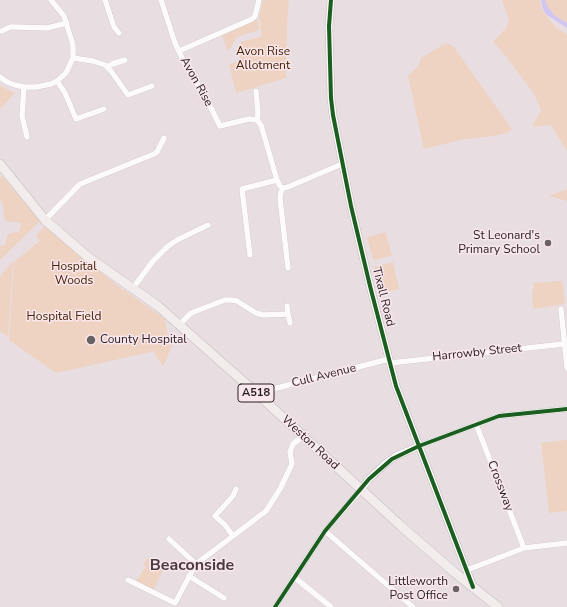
<!DOCTYPE html>
<html>
<head>
<meta charset="utf-8">
<style>
  body { margin:0 }
  canvas { display:block; background:#e8dee1 }
</style>
</head>
<body>
<canvas width="567" height="607"></canvas>
<script>
const ctx = document.querySelector('canvas').getContext('2d');
ctx.lineJoin = 'round';
function fill(path, color) { ctx.fillStyle = color; ctx.fill(path, 'evenodd'); }
const poly = rows => new Path2D(rows.map(r => 'M' + r).join(''));
function strokePath(path, color, width, dash) { ctx.strokeStyle = color; ctx.lineWidth = width; ctx.lineCap = dash ? 'butt' : 'round'; ctx.setLineDash(dash || []); ctx.stroke(path); }
function drawText(font, color, halo, rows, align = 'center') {
  ctx.font = font + ' "Nunito Sans",sans-serif'; ctx.lineWidth = 3; ctx.setLineDash([]); ctx.textBaseline = 'middle'; ctx.strokeStyle = halo; ctx.fillStyle = color; for (const [text, x, y, turn = 0] of rows) {
    ctx.save(); ctx.translate(x, y); ctx.rotate((+turn || 0) * Math.PI / 180); ctx.textAlign = isNaN(turn) ? turn : align; if (halo) ctx.strokeText(text, 0, 0); ctx.fillText(text, 0, 0); ctx.restore();
  }
}
fill(poly([
  [263,0,289,0,287,23,286,78,236,93,229,64,240,61,240,42,262,36,259,18],
  [502,0,540,0,542,10,556,28,567,34,567,151,551,125,532,127,541,110,534,94,508,59,493,42,506,28,509,20],
  [545,0,567,0,567,23,554,15,548,7],
  [257,19,259,30,237,37,228,52,222,35],
  [446,43,453,46,512,129,508,133,487,137,465,139,424,149,408,76,419,65,421,58],
  [0,86,15,93,0,109],
  [2,176,40,221,0,260,0,245,4,246,8,234,20,231,21,223,5,221,2,201,0,200,0,178],
  [567,189,567,201,549,196],
  [45,226,114,283,165,319,168,336,173,344,163,366,155,355,155,351,56,373,9,340,14,262,40,241,36,235],
  [386,232,392,256,373,260,367,237],
  [13,261,8,337,0,331,0,278,2,274],
  [393,262,399,289,381,293,374,267],
  [562,281,565,304,533,309,532,290,534,289,533,283],
  [567,440,567,511,549,513,541,443],
  [148,558,163,569,154,590,135,581,137,578,138,579,144,569,146,566,143,564]
]), '#eed2c2');
fill(poly([
  [541,0,545,0,548,7,554,15,567,23,567,28,547,15,543,10]
]), '#d2c5f0');
const minor = poly([
  [105,0,114,27,119,33],
  [161,0,175,43,184,62,206,98,220,126,249,119,257,120],
  [2,31,10,27,15,27,47,28,67,23],
  [179,51,252,19,255,16,259,0],
  [73,58,93,61,105,65,111,71,128,95,152,86],
  [107,67,112,64,125,60],
  [0,77,7,82,15,85,24,87,36,87,51,84,57,81,66,73,73,58,73,45,64,16,51,0],
  [57,81,65,93,76,119,104,109],
  [24,87,22,116,27,137],
  [256,91,258,113,257,120,261,125,277,180,280,186,283,188],
  [45,220,80,184,154,154,157,152,164,138],
  [250,255,242,189,277,180],
  [288,268,280,198,281,192,283,188,288,187,342,164],
  [133,288,153,261,167,247,177,240,208,225],
  [287,306,288,314],
  [561,309,567,368],
  [179,325,191,313,225,300,231,300,237,301,256,313,263,315,288,314,290,323],
  [390,363,564,344],
  [263,399,272,390,277,388,389,359],
  [476,424,524,548],
  [419,446,499,416,567,409],
  [325,531,413,607],
  [233,536,225,525,215,516,233,496,236,489],
  [169,539,196,564],
  [467,570,524,548,567,543],
  [189,576,224,598],
  [294,577,331,607],
  [128,580,175,603,196,564,266,511,280,489,292,464,290,452,293,444,303,436],
  [275,607,325,531,361,490]
]);
const tertiary = poly([
  [331,0,329,26,331,98,333,115,351,206,370,286,396,386,473,587],
  [361,490,369,479,386,463,396,456,419,446]
]);
const trunk = poly([
  [0,164,45,220,88,257,158,306,263,399,402,527,454,572,498,607]
]);
strokePath(minor, '#c2bbbd', 6);
strokePath(tertiary, '#c2bbbd', 8);
strokePath(trunk, '#c3bec0', 10);
strokePath(minor, '#fcfafa', 5.5);
strokePath(tertiary, '#fcfafa', 7);
strokePath(trunk, '#f3ecec', 9);
strokePath(poly([
  [331,0,329,26,331,98,333,115,351,206,370,286,396,386,473,587],
  [275,607,325,531,369,479,392,459,419,446,499,416,567,409]
]), '#1b5e20', 4);
for (const [x, y, r, color] of [
  [548,243,4,"#696264"],
  [91,340,5,"#696264"],
  [456,589,4,"#696264"]
]) { const dot = new Path2D(); dot.arc(x, y, r, 0, 2 * Math.PI); ctx.fillStyle = color; ctx.fill(dot); strokePath(dot, '#fae7ed', 1.5); }
for (const [x, y, w] of [
  [256,393,36]
]) { const box = new Path2D(); box.roundRect(x - w / 2, y - 9, w, 18, 3); ctx.fillStyle = '#fae7ed'; ctx.fill(box); strokePath(box, '#251f21', 1); }
drawText('bold 11px', '#251f21', null, [
  ["A518",256,393]
]);
drawText('12px', '#442100', '#fae7ed', [
  ["Avon Rise",263,52],
  ["Allotment",263,66],
  ["Hospital",74,267],
  ["Woods",74,281],
  ["Hospital Field",64,317]
]);
drawText('12px', '#251f21', '#fae7ed', [
  ["Avon Rise",196,82,61],
  ["Tixall Road",383,297,76],
  ["Harrowby Street",477,353,-6],
  ["Cull Avenue",324,376,-14],
  ["Weston Road",310,443,43],
  ["Crossway",500,486,69]
]);
drawText('12px', '#251f21', '#fae7ed', [
  ["St Leonard's",540,236],
  ["Primary School",540,250],
  ["County Hospital",100,340,"left"],
  ["Littleworth",448,582],
  ["Post Office",448,596]
], 'right');
drawText('bold 16px', '#493a3f', '#fae7ed', [
  ["Beaconside",192,566]
]);
</script>
</body>
</html>
